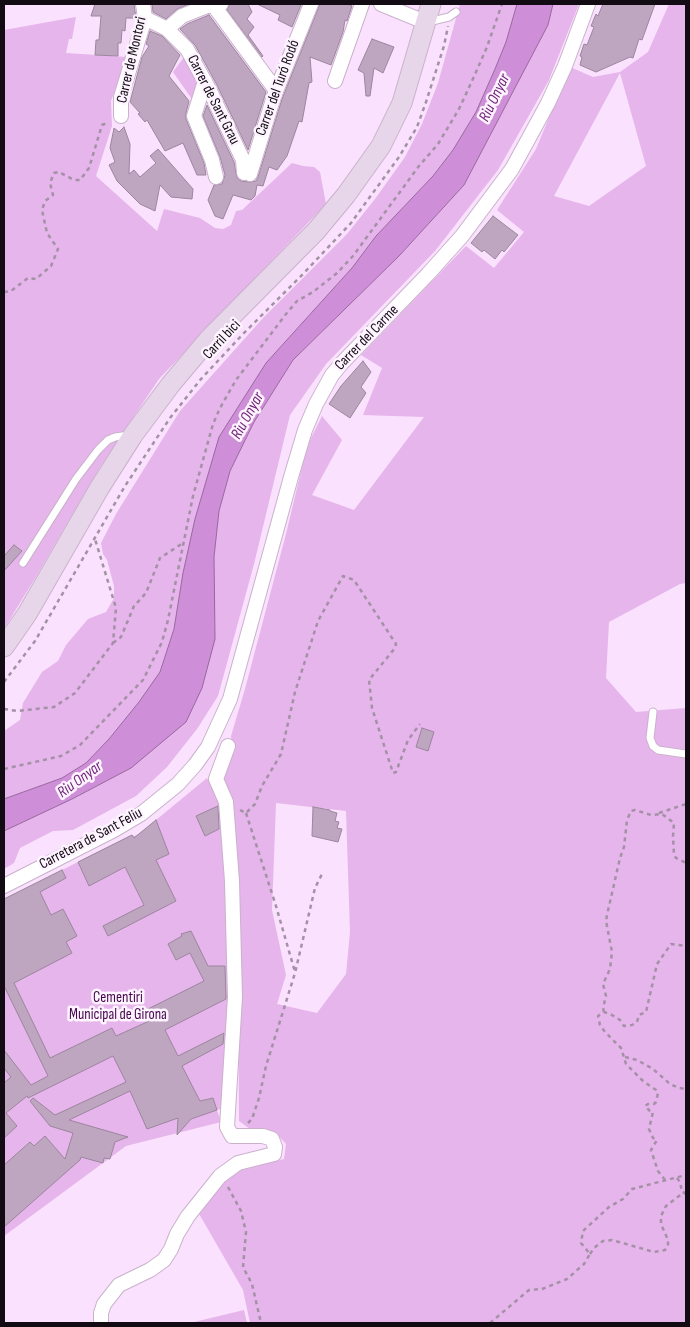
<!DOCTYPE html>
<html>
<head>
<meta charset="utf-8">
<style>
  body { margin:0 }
  #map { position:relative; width:690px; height:1327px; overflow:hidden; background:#fae1fd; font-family:"Sofia Sans Condensed",sans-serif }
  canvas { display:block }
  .frame { position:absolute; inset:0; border:5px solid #130b14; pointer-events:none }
</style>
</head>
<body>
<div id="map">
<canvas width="690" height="1327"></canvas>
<div class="frame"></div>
</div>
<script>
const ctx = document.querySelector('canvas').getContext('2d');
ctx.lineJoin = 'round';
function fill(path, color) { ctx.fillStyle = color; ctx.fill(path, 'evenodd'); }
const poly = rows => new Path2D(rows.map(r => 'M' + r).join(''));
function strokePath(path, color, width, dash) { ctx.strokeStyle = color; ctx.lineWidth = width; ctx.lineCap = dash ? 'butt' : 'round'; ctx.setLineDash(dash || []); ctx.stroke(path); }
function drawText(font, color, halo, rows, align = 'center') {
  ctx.font = font + ' "Sofia Sans Condensed",sans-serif'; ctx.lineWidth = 5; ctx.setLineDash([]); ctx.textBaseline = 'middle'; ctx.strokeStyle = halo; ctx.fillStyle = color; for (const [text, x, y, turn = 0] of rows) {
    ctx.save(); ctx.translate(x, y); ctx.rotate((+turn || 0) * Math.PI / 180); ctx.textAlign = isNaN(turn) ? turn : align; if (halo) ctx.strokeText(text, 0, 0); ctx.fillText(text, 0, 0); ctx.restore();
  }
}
fill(poly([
  [460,4,517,4,506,42,495,69,476,112,453,150,433,176,376,236,352,268,266,363,219,437,195,519,183,573,174,629,160,672,139,702,109,739,86,763,62,778,4,799,4,731,20,720,23,703,42,672,58,661,66,645,88,619,106,612,114,598,114,586,107,560,103,554,101,543,116,514,180,411,264,317,347,234,375,199,405,157,422,124,438,83],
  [553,4,579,4,549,80,498,170,435,251,326,364,290,415,254,564,218,696,197,729,167,767,136,796,73,830,53,831,20,848,14,863,4,869,4,831,72,799,131,768,214,557,219,511,230,471,254,422,293,360,399,256,464,185,548,25],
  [669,4,686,4,686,583,680,584,609,622,606,678,636,712,686,708,686,1323,250,1323,243,1290,198,1212,215,1188,238,1171,284,1159,286,1144,275,1132,250,1129,239,1121,238,902,219,779,232,745,231,736,245,689,286,534,307,446,322,416,342,440,312,495,354,510,424,417,363,415,382,368,361,355,466,246,494,268,524,232,497,210,536,149,570,67,593,77,620,72,648,52],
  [620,73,646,166,589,206,554,196],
  [276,803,346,811,350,932,346,974,317,1013,277,1004,286,975,272,910],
  [76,17,72,39,69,39,66,53,127,57,111,101,112,126,96,176,157,231,164,209,200,218,215,228,223,229,231,225,236,211,242,210,292,163,303,166,314,167,320,172,326,204,159,379,100,467,37,575,4,629,4,30],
  [187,53,204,81,194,102,173,72],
  [207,778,222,805,232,998,223,1108,217,1110,221,1122,126,1146,4,1236,4,899,132,835,134,836,139,834],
  [244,1310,247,1323,190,1323]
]), '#e6b5eb');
const water = poly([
  [517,4,553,4,548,25,464,185,399,256,293,360,254,422,230,471,219,511,214,557,215,639,202,688,186,722,131,768,72,799,4,831,4,799,62,778,86,763,109,739,139,702,160,672,174,629,183,573,195,519,219,437,266,363,352,268,376,236,433,176,453,150,476,112,495,69,506,42,517,4]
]);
fill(water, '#cf8ed8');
strokePath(water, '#97679d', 1);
const building = poly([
  [95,4,134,4,136,18,126,18,125,31,122,30,121,43,118,43,118,56,95,55,96,40,99,40,101,16,91,16,95,4],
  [152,4,189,4,177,9,166,19,153,12,152,4],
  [230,4,248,4,252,12,247,19,254,27,248,35,263,56,262,57,227,10,230,4],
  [257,4,299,4,301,5,292,27,278,20,280,15,257,4],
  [320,4,348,4,352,6,347,21,345,20,343,32,331,65,310,57,312,82,309,83,302,122,299,121,287,156,277,170,269,167,263,186,257,185,255,196,251,200,233,195,223,219,215,216,208,200,214,185,222,184,225,175,220,157,203,116,207,105,234,162,237,178,241,181,248,182,256,181,258,177,282,99,320,4],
  [603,4,655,4,642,40,639,39,633,58,630,57,596,72,580,65,582,57,580,56,584,44,587,45,594,27,591,26,596,14,598,16,603,4],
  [209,15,266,92,248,150,217,85,195,45,180,29,187,24,209,15],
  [150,31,162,36,180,55,169,76,189,101,186,113,186,119,204,163,206,175,197,175,183,143,165,151,147,120,145,122,138,114,140,113,130,102,142,57,149,46,146,44,150,31],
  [372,39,394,47,383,73,374,68,370,96,366,96,364,73,358,70,372,39],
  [124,127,130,144,129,174,134,170,140,177,156,163,150,156,158,149,193,189,192,199,171,197,160,185,155,211,140,204,117,181,109,165,115,162,110,148,114,128,119,132,124,127],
  [493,216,518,235,504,252,502,250,495,259,484,250,482,252,471,243,493,216],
  [363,361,371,372,361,387,366,393,350,418,329,404,341,386,363,361],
  [14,545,22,551,4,571,4,556,14,545],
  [422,728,434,732,428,751,416,747,422,728],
  [218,806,219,829,205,836,196,816,218,806],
  [313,807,330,810,330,811,337,813,335,821,339,822,337,828,342,829,338,842,312,836,313,807],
  [156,820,169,854,156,860,176,901,108,936,103,926,144,905,125,867,89,886,78,862,132,835,134,838,156,820],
  [62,870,66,878,40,892,51,915,63,909,77,936,66,942,72,953,14,983,50,1058,112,1028,116,1036,147,1022,142,1012,204,981,190,953,176,960,168,944,182,936,181,934,191,931,208,966,225,966,226,999,165,1030,178,1056,224,1033,223,1044,182,1066,200,1101,213,1098,217,1110,191,1119,177,1135,178,1118,147,1129,130,1091,69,1120,128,1137,115,1142,110,1159,104,1158,103,1163,81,1157,80,1160,4,1227,4,1165,30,1142,34,1146,45,1136,65,1159,73,1133,50,1126,30,1101,33,1098,55,1115,126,1082,113,1056,28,1098,27,1096,6,1113,17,1126,4,1138,4,1083,11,1077,4,1068,4,1050,31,1085,48,1076,9,996,5,988,4,988,4,899,62,870]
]);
fill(building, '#bea6c1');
strokePath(building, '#9c859e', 1);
const lane = poly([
  [428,22,449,17,456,12],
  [23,563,76,479,98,450,108,440,115,437,130,435],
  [653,712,650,738,653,746,658,750,686,754]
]);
const street = poly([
  [381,4,425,22],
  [214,6,275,89],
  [145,18,167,29,187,49,209,89,243,160,244,173],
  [167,29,182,16,207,6,221,4],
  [205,81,194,116,212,160,216,177],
  [335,81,362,4],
  [121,116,121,97,145,18,143,4],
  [250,174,274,96,311,4],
  [4,886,114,830,141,814,178,784,195,765,208,747,230,699,291,477,305,430,316,404,332,375,342,363,428,274,462,236,512,169,548,103,565,66,588,4],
  [101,1323,101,1313,104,1304,119,1285,150,1270,164,1260,171,1249,177,1234,188,1216,220,1176,238,1163,274,1154,275,1147,272,1139,263,1136,232,1136,227,1127,235,997,232,881,226,802,216,779,228,746]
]);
const secondary = poly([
  [4,647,27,614,100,487,133,435,171,384,208,340,316,231,346,195,381,146,402,103,431,4]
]);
strokePath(lane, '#cab1cc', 9);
strokePath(street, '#cab1cc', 16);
strokePath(secondary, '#cab1cc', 21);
strokePath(poly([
  [4,292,11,291,28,278,36,279,51,266,58,249,47,233,42,210,45,201,53,195,50,183,54,173,59,172,74,180,80,180,89,168,102,125,109,122],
  [113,643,121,637,134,606,146,593,160,558,183,543],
  [4,682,35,641,125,486,170,418,201,379,243,334,303,274,351,223,399,157,417,127,426,102,444,46,448,26],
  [4,709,17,711,54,707,75,693,113,643,116,608,95,539],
  [4,769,61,756,80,745,143,680,162,642,168,620,193,496,213,424,220,408,236,380,286,314,297,301,313,292,337,273,353,256,419,166,438,144,459,109,472,81,487,47,502,4],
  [240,810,246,813,255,804,262,786,281,754,295,692,318,621,343,576,354,580,396,644,395,648,369,680,372,708,393,773,396,772,408,740,420,724],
  [246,813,276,906,295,972],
  [659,813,686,804],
  [604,1012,603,1008,606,996,603,984,610,969,612,952,606,921,607,915,620,858,624,847,627,820,631,811,635,810,651,815,662,814,674,823,673,836,674,855,676,858,686,863],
  [625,1057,637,1060,653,1069,670,1084,679,1088,686,1089],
  [248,1123,252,1119,259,1098,266,1066,295,973,315,888,322,874],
  [677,1178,680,1182,682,1192,685,1193],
  [665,1180,658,1171,651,1150,657,1140,653,1138,649,1129,653,1112,650,1111,645,1106,648,1104,654,1104,656,1102,658,1093,656,1090,643,1081,626,1064,621,1048,605,1032,600,1025,598,1016,604,1012,612,1015,620,1020,624,1026,632,1025,637,1022,639,1015,646,1012,657,964,671,944,686,946],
  [228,1187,241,1211,246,1232,243,1267,252,1284,261,1323],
  [590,1254,594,1248,603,1241,612,1240,654,1252,665,1250,668,1246,668,1240,661,1224,661,1216,666,1206,679,1196,686,1193],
  [490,1323,529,1290,542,1289,567,1279,584,1264,590,1254,581,1243,583,1231,609,1207,623,1199,632,1189,686,1175]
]), '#a491a6', 2.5, [4, 4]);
strokePath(lane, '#fff', 7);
strokePath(street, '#fff', 14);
strokePath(secondary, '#e7d6e9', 19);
drawText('15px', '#130b14', '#fef4ff', [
  ["Carrer de Montori",132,60,-77],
  ["Carrer del Turó Rodó",278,88,-70],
  ["Carrer de Sant Grau",213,100,63],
  ["Carrer del Carme",367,338,-46],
  ["Carril bici",222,340,-47],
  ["Carretera de Sant Feliu",91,839,-28]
]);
drawText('15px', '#45074c', '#fef4ff', [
  ["Cementiri",118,998],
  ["Municipal de Girona",118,1015]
]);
drawText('italic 16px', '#6d1f77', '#fef4ff', [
  ["Riu Onyar",495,98,-64],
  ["Riu Onyar",248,416,-61],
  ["Riu Onyar",80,780,-36]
]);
</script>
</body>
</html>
